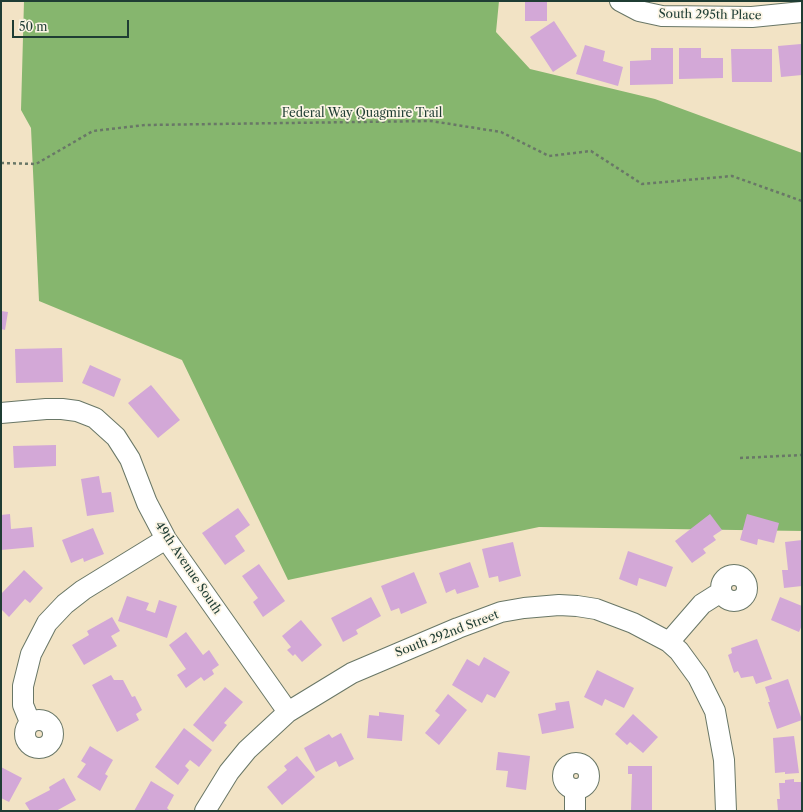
<!DOCTYPE html>
<html>
<head>
<meta charset="utf-8">
<style>
  body { margin:0 }
  #map { position:relative; width:803px; height:812px; overflow:hidden; background:#f2e3c5; font-family:"Libre Caslon Text",serif }
  canvas { display:block }
  .frame { position:absolute; inset:0; border:2px solid #1f3d34; pointer-events:none }
  .scale { position:absolute; left:12px; top:20px; width:117px; height:18px; box-sizing:border-box; border:2px solid #1f3d34; border-top:0; padding-left:5px; font-size:12px; line-height:14px; white-space:nowrap; color:#1f3d34; -webkit-text-stroke:3px #fcf5e5; paint-order:stroke }
</style>
</head>
<body>
<div id="map">
<canvas width="803" height="812"></canvas>
<div class="frame"></div>
<div class="scale">50 m</div>
</div>
<script>
const ctx = document.querySelector('canvas').getContext('2d');
ctx.lineJoin = 'round';
function fill(path, color) { ctx.fillStyle = color; ctx.fill(path, 'evenodd'); }
const poly = rows => new Path2D(rows.map(r => 'M' + r).join(''));
function strokePath(path, color, width, dash) { ctx.strokeStyle = color; ctx.lineWidth = width; ctx.lineCap = dash ? 'butt' : 'round'; ctx.setLineDash(dash || []); ctx.stroke(path); }
function drawText(font, color, halo, rows, align = 'center') {
  ctx.font = font + ' "Libre Caslon Text",serif'; ctx.lineWidth = 3.5; ctx.setLineDash([]); ctx.textBaseline = 'middle'; ctx.strokeStyle = halo; ctx.fillStyle = color; for (const [text, x, y, turn = 0] of rows) {
    ctx.save(); ctx.translate(x, y); ctx.rotate((+turn || 0) * Math.PI / 180); ctx.textAlign = isNaN(turn) ? turn : align; if (halo) ctx.strokeText(text, 0, 0); ctx.fillText(text, 0, 0); ctx.restore();
  }
}
fill(poly([
  [24,1,499,1,496,32,530,69,655,99,802,153,802,531,539,527,288,580,182,360,39,301,31,128,21,110]
]), '#86b66e');
fill(poly([
  [525,1,547,1,547,21,525,21],
  [554,21,577,56,553,72,530,37],
  [801,44,802,75,781,77,778,46],
  [585,45,605,51,603,61,623,67,618,86,576,74],
  [651,48,673,48,673,84,630,85,630,61,651,60],
  [679,48,701,48,701,58,723,58,723,78,679,79],
  [731,49,772,49,772,82,732,82],
  [1,311,8,312,5,330,1,329],
  [62,348,63,382,16,383,15,349],
  [90,365,121,379,114,397,82,383],
  [151,385,180,420,158,438,128,403],
  [56,445,56,466,14,468,13,446],
  [99,476,102,493,111,492,114,512,87,516,81,479],
  [238,508,250,525,235,536,245,551,225,565,202,533],
  [10,514,11,529,32,527,34,547,1,550,1,515],
  [710,514,722,530,713,536,716,540,703,549,706,553,692,563,675,541],
  [747,514,779,523,774,543,758,539,757,545,740,540],
  [93,528,104,554,84,562,83,558,71,563,62,540],
  [802,540,802,586,784,588,782,570,788,570,785,542],
  [513,542,521,576,499,582,498,576,489,578,482,549],
  [628,551,673,567,666,587,639,578,637,586,619,579],
  [470,562,479,587,457,594,455,589,446,593,439,573],
  [259,564,285,601,263,617,253,602,258,598,242,576],
  [24,570,43,588,30,603,25,599,9,617,1,609,1,594],
  [414,572,427,603,401,614,399,608,391,611,381,586],
  [127,596,149,603,146,610,155,613,159,600,177,606,167,638,118,621],
  [371,597,381,616,356,630,358,634,343,642,331,618],
  [780,597,802,606,802,625,799,632,771,620],
  [112,617,120,631,111,636,117,646,84,665,72,645,89,635,87,631],
  [301,620,322,645,302,662,295,654,293,656,287,650,291,647,282,636],
  [186,632,203,655,209,650,219,665,212,670,214,674,204,681,201,677,186,688,177,675,186,669,169,645],
  [757,639,772,679,756,684,753,676,741,678,738,671,734,673,728,655,732,653,731,648],
  [484,657,510,672,495,698,487,694,482,703,452,685,467,659,479,666],
  [597,670,634,688,624,708,605,699,602,706,584,697],
  [111,675,114,680,123,680,132,697,135,696,142,710,136,714,139,720,117,732,92,685],
  [788,679,802,720,777,729,768,702,770,702,765,687],
  [225,687,243,702,224,723,227,725,213,742,193,725],
  [448,694,467,710,439,745,425,733,440,715,435,711],
  [569,701,574,728,542,734,538,714,556,710,555,703],
  [379,712,404,715,402,741,367,738,369,715,379,716],
  [633,714,658,737,643,753,630,742,627,745,615,734],
  [184,728,212,750,199,767,190,760,185,766,189,770,178,785,155,767],
  [341,733,354,759,339,767,336,761,316,772,304,748,329,734,332,738],
  [794,736,799,773,785,774,785,772,775,773,773,738],
  [90,746,113,760,105,774,108,776,100,791,77,777,86,764,81,761],
  [498,752,530,756,526,790,506,787,508,771,496,770],
  [297,756,315,777,282,805,267,787,287,770,284,766],
  [628,766,652,766,652,810,631,810,632,774,628,774],
  [1,767,22,778,9,802,1,798],
  [64,778,76,800,56,811,30,811,25,803,50,790,49,787],
  [794,779,794,782,802,782,802,811,778,811,777,799,780,799,779,783,785,783,785,780],
  [151,781,174,795,167,808,169,810,134,811]
]), '#d3a8d7');
const minor = poly([
  [620,1,639,11,662,16,752,17,802,12],
  [1,413,46,409,62,409,77,411,95,418,116,437,130,459,147,503,166,539,288,712],
  '721 588a13 13 0 1 1 26 0a13 13 0 1 1-26 0Z',
  [669,642,679,651,698,677,715,711,724,760,726,811],
  '25 734a14 14 0 1 1 28 0a14 14 0 1 1-28 0Z',
  [30,722,23,705,23,686,31,654,47,623,65,604,83,590,166,539],
  '563 776a13 13 0 1 1 26 0a13 13 0 1 1-26 0Z',
  [575,789,575,811],
  [205,811,229,772,247,750,288,712,352,673,458,628,501,612,524,608,559,605,577,606,596,609,633,623,669,642,702,604,721,592]
]);
strokePath(minor, '#697767', 22);
strokePath(poly([
  [1,163,36,164,93,131,145,125,431,121,501,132,549,156,591,151,642,184,732,176,802,201],
  [740,458,802,455]
]), '#697767', 2.5, [3, 3]);
strokePath(minor, '#fff', 20);
drawText('12px', '#1f3d34', '#fcf5e5', [
  ["South 295th Place",710,15,1],
  ["Federal Way Quagmire Trail",362,114],
  ["49th Avenue South",188,568,56],
  ["South 292nd Street",447,634,-21]
]);
</script>
</body>
</html>
